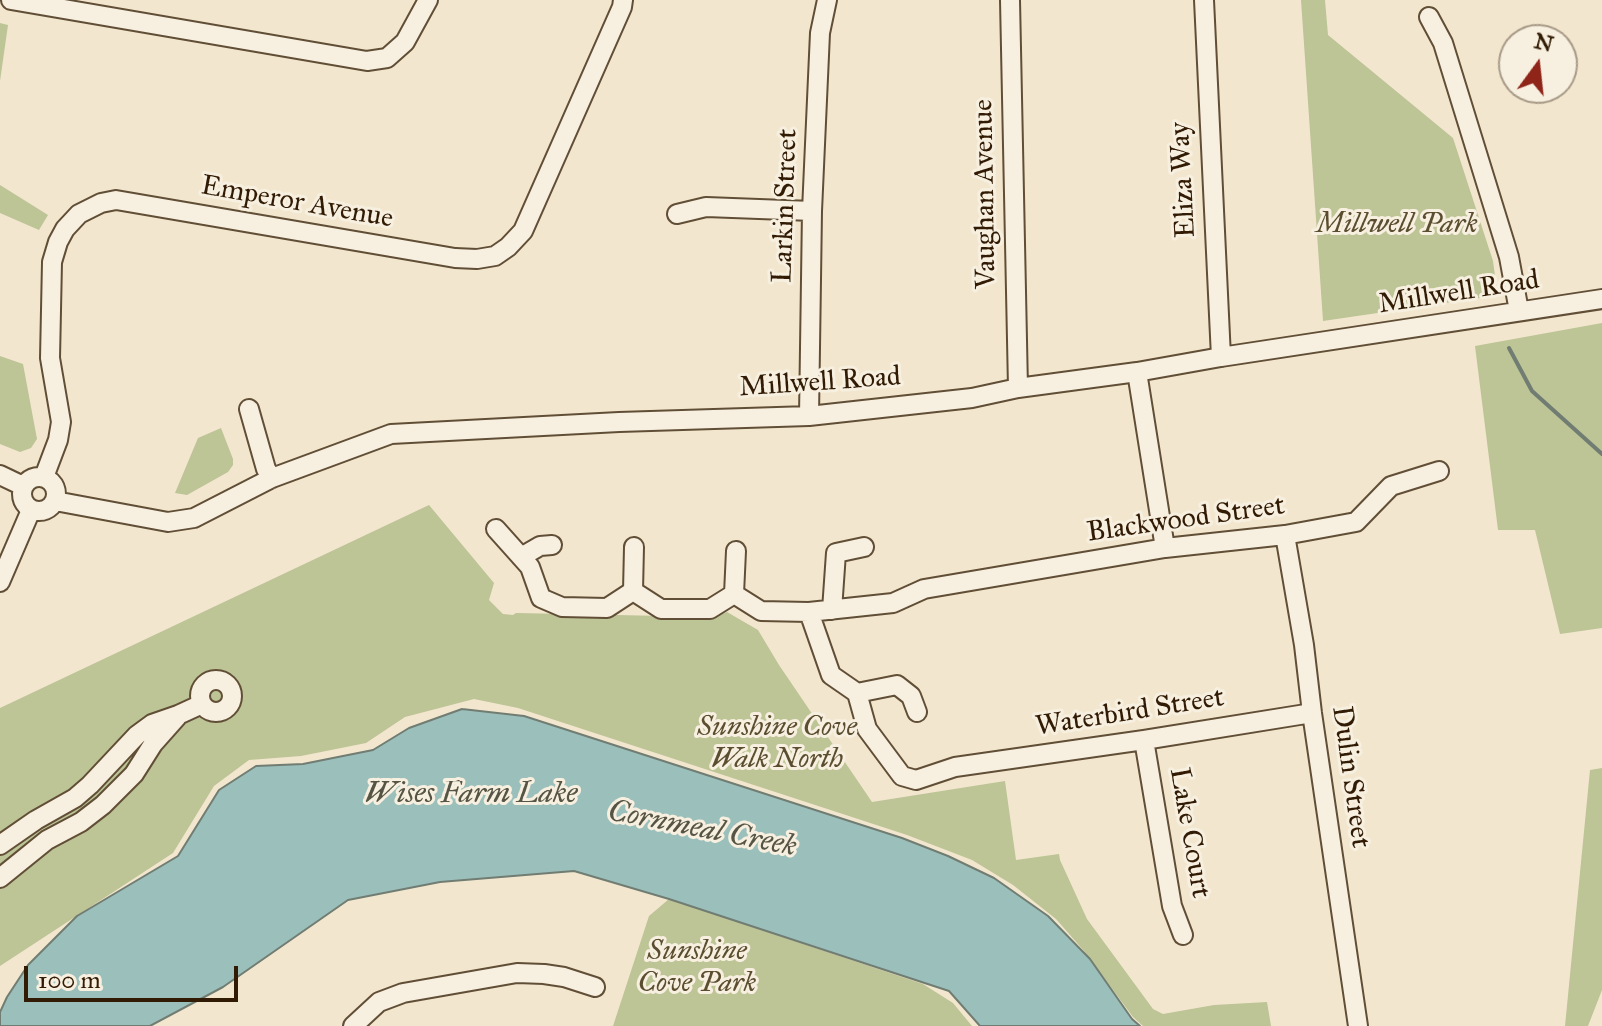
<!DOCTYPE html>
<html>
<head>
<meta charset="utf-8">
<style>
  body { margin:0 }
  #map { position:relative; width:1602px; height:1026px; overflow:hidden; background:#f2e7ce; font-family:"IM FELL Great Primer",serif }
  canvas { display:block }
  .north { position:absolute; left:1498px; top:24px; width:80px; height:80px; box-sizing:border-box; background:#f7efdf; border:2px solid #a89a87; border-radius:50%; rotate:15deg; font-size:22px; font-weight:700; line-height:32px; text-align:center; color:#311b04 }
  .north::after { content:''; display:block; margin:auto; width:28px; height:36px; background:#8f2418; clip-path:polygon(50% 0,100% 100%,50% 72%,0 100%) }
  .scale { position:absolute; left:24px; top:966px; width:214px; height:36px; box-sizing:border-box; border:4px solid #311b04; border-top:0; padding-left:10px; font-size:24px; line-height:28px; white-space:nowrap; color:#311b04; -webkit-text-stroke:6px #f7efdf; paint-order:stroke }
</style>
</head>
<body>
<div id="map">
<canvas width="1602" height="1026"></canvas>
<div class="north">N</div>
<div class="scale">100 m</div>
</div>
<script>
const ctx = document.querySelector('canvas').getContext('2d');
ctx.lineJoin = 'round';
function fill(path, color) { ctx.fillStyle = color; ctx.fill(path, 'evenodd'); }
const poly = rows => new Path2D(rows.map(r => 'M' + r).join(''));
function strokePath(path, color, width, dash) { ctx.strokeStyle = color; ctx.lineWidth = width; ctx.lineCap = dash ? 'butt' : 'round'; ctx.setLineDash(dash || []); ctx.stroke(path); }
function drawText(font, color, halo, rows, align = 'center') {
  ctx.font = font + ' "IM FELL Great Primer",serif'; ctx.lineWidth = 6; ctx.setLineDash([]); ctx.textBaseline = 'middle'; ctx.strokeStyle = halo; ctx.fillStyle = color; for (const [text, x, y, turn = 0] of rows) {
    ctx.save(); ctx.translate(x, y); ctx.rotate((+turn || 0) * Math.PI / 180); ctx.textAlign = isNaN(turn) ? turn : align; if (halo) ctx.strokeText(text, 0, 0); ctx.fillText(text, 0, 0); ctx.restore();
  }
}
fill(poly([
  [1301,0,1325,0,1328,35,1453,138,1493,261,1495,276,1493,285,1480,298,1323,321],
  [0,23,8,25,0,81],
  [0,185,48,215,39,230,0,213],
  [1602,323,1602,628,1560,634,1535,530,1498,530,1475,346],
  [0,356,23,364,37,439,31,448,20,452,0,444],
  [221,428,233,459,233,465,228,472,187,495,175,493,198,438],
  [429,505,494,583,489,600,503,614,513,615,516,613,715,617,727,612,758,630,779,665,872,802,1005,781,1016,860,1059,854,1060,860,1087,919,1153,1009,1163,1014,1214,1005,1267,1002,1271,1026,1143,1026,1133,1017,1084,951,1056,919,1013,885,972,860,907,835,518,708,474,699,405,717,366,743,301,756,249,760,214,786,173,853,0,966,0,708],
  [1602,768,1602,990,1588,1026,1565,1026,1590,770],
  [669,899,923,984,953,1003,972,1026,613,1026,649,916]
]), '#bdc496');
const water = poly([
  [462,709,524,716,902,838,948,856,994,878,1048,916,1090,959,1132,1019,1140,1026,980,1026,949,991,669,899,574,871,440,882,348,900,223,987,150,1026,0,1026,0,1012,7,997,28,965,77,916,178,856,219,790,256,766,303,764,373,750,409,728,462,709]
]);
fill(water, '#9bbfbb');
strokePath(water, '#717d72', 2);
strokePath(poly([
  [1509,348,1532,391,1602,454]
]), '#717d72', 4);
const minor = poly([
  [11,0,367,61,387,58,405,42,428,0],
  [1010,0,1018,388],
  [1204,0,1221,357],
  [1429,17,1443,43,1509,257,1519,311],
  [677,214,706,207,812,211],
  [1137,372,1165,548],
  [249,409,266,469,272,478],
  [809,416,812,211,820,33,827,0],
  [0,475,23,486],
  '22 494a17 17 0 1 1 34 0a17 17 0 1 1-34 0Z',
  [44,477,58,440,61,422,50,358,52,262,58,242,65,229,79,214,101,203,116,200,455,258,477,259,495,256,508,247,523,231,622,7,623,0],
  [55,501,168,522,194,518,272,478,391,434,619,422,809,416,972,398,1018,388,1137,372,1221,357,1602,299],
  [496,529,530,567,541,598,562,607,607,608,633,591,661,609,710,609,734,594,761,611,809,612,893,603,924,589,1165,548,1285,535,1356,522,1391,486,1439,471],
  [1285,535,1304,645,1312,713,1358,1026],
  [521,557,540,546,552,545],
  [0,582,31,510],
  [633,591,634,547],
  [734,594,736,551],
  [832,610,836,553,864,547],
  [809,612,831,675,857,693,867,729,902,776,916,780,955,767,1144,740,1312,713],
  '200 696a16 16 0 1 1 32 0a16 16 0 1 1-32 0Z',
  [857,693,897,685,911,696,917,712],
  [1144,740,1172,906,1183,935],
  [0,845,36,820,75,798,90,785,137,735,152,724,178,715,202,704],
  [0,878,47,840,81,822,103,805,134,774,153,744,177,717],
  [353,1026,379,1002,403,993,517,973,544,974,564,977,595,987]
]);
strokePath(minor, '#614e36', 22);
strokePath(minor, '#f7efdf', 18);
drawText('28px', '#311b04', '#f7efdf', [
  ["Eliza Way",1184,180,-93],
  ["Vaughan Avenue",986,194,-91],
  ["Emperor Avenue",297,203,10],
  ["Larkin Street",786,206,-88],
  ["Millwell Road",1459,293,-9],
  ["Millwell Road",820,383,-4],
  ["Blackwood Street",1186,520,-8],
  ["Waterbird Street",1130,713,-9],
  ["Dulin Street",1350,777,82],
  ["Lake Court",1189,833,80]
]);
drawText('italic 28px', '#5b4e30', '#f7efdf', [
  ["Millwell Park",1397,225],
  ["Sunshine Cove",777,728],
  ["Walk North",777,760],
  ["Sunshine",697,952],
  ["Cove Park",697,984]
]);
drawText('italic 30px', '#565444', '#f7efdf', [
  ["Wises Farm Lake",471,795],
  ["Cornmeal Creek",702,830,11]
]);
</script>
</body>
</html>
